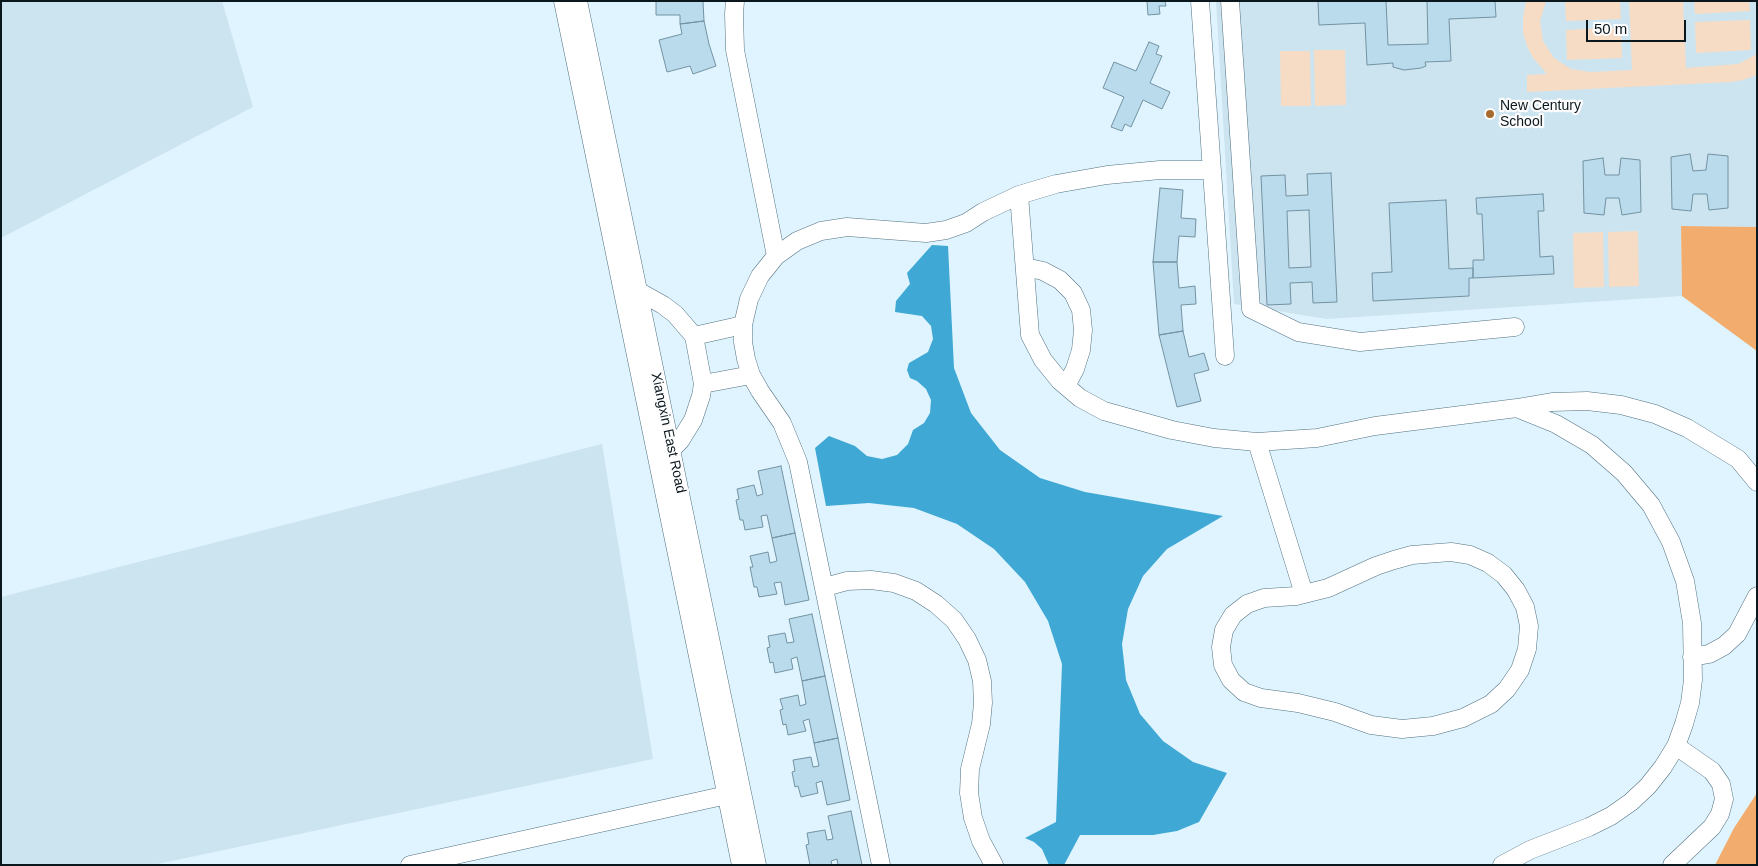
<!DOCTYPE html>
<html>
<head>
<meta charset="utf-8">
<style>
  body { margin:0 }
  #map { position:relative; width:1758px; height:866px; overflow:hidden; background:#dff4fe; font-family:Helvetica,sans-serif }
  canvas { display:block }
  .frame { position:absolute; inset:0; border:2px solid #0a171d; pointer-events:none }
  .scale { position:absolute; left:1586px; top:20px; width:100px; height:22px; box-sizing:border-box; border:2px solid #0a171d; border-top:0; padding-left:6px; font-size:15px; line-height:18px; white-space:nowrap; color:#0a171d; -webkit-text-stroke:4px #fdfdfd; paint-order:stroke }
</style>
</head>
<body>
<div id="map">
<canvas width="1758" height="866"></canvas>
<div class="frame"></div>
<div class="scale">50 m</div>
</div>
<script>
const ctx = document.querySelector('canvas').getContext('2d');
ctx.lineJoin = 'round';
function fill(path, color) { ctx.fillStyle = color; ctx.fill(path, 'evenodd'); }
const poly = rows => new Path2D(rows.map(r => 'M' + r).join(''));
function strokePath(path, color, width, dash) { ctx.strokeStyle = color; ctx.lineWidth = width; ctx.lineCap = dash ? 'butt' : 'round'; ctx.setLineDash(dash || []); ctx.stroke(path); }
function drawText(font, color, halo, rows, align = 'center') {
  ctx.font = font + ' Helvetica,sans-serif'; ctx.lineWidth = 4.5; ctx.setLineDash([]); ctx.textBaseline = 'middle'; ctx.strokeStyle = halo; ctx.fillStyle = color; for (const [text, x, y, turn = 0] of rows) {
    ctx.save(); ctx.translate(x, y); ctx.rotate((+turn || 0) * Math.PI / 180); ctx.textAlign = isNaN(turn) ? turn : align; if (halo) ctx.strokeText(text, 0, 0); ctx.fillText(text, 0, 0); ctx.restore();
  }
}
fill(poly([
  [1,1,222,1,253,107,1,238],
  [1216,1,1757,1,1757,227,1681,226,1682,296,1327,319,1234,304],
  [602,444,653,759,153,865,1,865,1,597]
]), '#cce4f0');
fill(poly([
  [1526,1,1546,1,1540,21,1543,41,1554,58,1571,69,1590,72,1632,70,1629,1,1683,1,1686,68,1738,64,1757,54,1757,75,1743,80,1731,82,1527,92,1527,75,1547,74,1533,58,1527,46,1523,32,1523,18],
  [1565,1,1620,1,1621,19,1566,21],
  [1694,1,1749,1,1750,11,1695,14],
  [1750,20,1751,50,1696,53,1695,22],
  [1621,27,1622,58,1567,60,1566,30],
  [1314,50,1345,50,1346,105,1315,106],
  [1280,51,1310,51,1311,106,1281,106],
  [1638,231,1639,286,1609,287,1608,232],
  [1603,232,1604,287,1574,288,1573,233]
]), '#f7dcc5');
fill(poly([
  [1681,226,1757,227,1757,351,1682,296],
  [1757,793,1757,865,1715,865,1734,828]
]), '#f2ac6d');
fill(poly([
  [932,245,948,246,954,368,971,413,1000,450,1040,478,1085,492,1223,516,1167,549,1143,576,1128,609,1122,644,1126,680,1140,714,1163,741,1193,762,1227,773,1199,822,1177,831,1153,835,1080,835,1064,865,1049,865,1042,849,1034,842,1025,838,1056,822,1062,664,1048,621,1025,582,994,549,957,524,914,508,869,503,826,506,815,448,829,436,855,446,867,456,882,459,897,455,908,444,913,430,924,423,930,413,931,400,926,389,917,381,910,378,907,370,909,363,928,352,933,339,931,326,922,316,895,312,896,301,910,284,907,273]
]), '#3fa8d4');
const building = poly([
  [656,1,703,1,704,21,680,24,680,15,656,15,656,1],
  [1147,1,1165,1,1166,6,1159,6,1160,14,1148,15,1147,1],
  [1318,1,1386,1,1388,45,1428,44,1427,1,1495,1,1496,17,1449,19,1451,61,1425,62,1426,66,1421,68,1404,70,1393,67,1393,63,1367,65,1365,23,1319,25,1318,1],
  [704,21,709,44,716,66,693,74,690,66,667,72,659,40,682,34,680,24,704,21],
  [1149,42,1159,46,1156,54,1162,56,1150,83,1170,92,1162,109,1143,100,1131,127,1125,124,1122,131,1111,127,1124,97,1103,88,1114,62,1136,71,1149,42],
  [1690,154,1693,171,1706,170,1708,154,1728,156,1728,208,1709,210,1707,194,1693,194,1691,211,1672,209,1671,157,1690,154],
  [1603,158,1605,175,1619,175,1621,158,1640,160,1641,212,1622,215,1619,198,1606,198,1604,215,1584,213,1583,161,1603,158],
  [1331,173,1337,302,1313,303,1312,282,1290,283,1291,304,1267,305,1261,176,1285,175,1286,196,1308,195,1307,174,1331,173],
  [1309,210,1311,267,1289,268,1287,211,1309,210],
  [1160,188,1183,190,1181,218,1196,219,1195,237,1179,236,1177,262,1153,262,1160,188],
  [1543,194,1544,211,1538,211,1540,257,1553,256,1554,274,1473,278,1473,260,1484,260,1482,214,1477,214,1476,198,1543,194],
  [1446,200,1449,269,1473,268,1473,278,1469,278,1469,296,1373,301,1372,273,1392,272,1389,203,1446,200],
  [1153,262,1177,262,1179,288,1195,286,1196,304,1181,305,1183,331,1159,335,1153,262],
  [1183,331,1189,357,1204,353,1209,370,1194,374,1201,401,1177,407,1159,335,1183,331],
  [781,466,795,533,772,538,767,515,761,516,763,527,745,530,743,520,740,520,736,500,739,499,737,489,754,485,757,496,763,494,758,471,781,466],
  [795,533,809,600,785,605,781,582,774,583,777,594,759,597,757,587,754,587,750,567,753,567,750,556,768,552,770,563,777,561,772,538,795,533],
  [812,614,825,676,802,681,797,657,791,659,793,669,775,673,773,662,770,663,767,648,770,647,768,636,785,633,787,643,794,642,789,619,812,614],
  [825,676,838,738,814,743,809,719,803,721,806,731,788,735,786,724,783,725,780,710,783,709,780,699,798,695,800,706,806,704,802,681,825,676],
  [838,738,850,800,827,805,822,781,816,783,818,793,801,797,798,786,795,787,792,772,795,771,793,760,811,757,813,767,819,766,814,743,838,738],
  [851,811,862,865,838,865,837,859,831,861,832,865,810,865,806,845,809,844,807,833,825,830,827,840,833,839,828,816,851,811]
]);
fill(building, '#badbec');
strokePath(building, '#7392a2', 1);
const minor = poly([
  [563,1,741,865],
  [578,1,757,865],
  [735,1,734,14,735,50,776,256],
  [1200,1,1225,356],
  [1230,1,1251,309,1298,332,1360,342,1515,327],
  [1019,195,1030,335,1043,360,1060,381,1080,398,1104,411,1172,430,1214,438,1257,442,1317,438,1375,426,1517,408,1552,402,1587,401,1621,405,1655,414,1687,428,1738,459,1757,482],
  [1025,267,1043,271,1060,280,1073,293,1081,310,1083,330,1081,350,1075,369,1066,386],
  [638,291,663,305,675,314,694,336,703,384,701,396,693,420,680,441,671,450],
  [694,336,743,325],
  [703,384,751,375],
  [1257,442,1304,594],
  [1451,552,1470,555,1488,563,1504,575,1516,590,1525,607,1529,626,1527,649,1520,670,1507,689,1491,704,1463,718,1433,726,1402,729,1371,725,1335,712,1298,703,1261,698,1244,692,1231,680,1223,665,1221,647,1224,630,1233,615,1247,604,1264,598,1296,596,1328,588,1376,566,1394,560,1412,555,1451,552],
  [825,587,847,581,871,580,894,583,916,591,936,604,954,620,967,639,977,660,982,681,983,703,981,724,970,769,969,793,973,818,981,841,994,865],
  [1692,657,1709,654,1724,646,1737,634,1757,596],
  [410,865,736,793],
  [881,865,798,462,782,423,760,391,751,375,746,359,743,342,743,325,749,299,760,276,776,256,797,241,821,231,847,227,926,233,946,230,966,223,983,212,1019,195,1056,184,1107,175,1160,170,1212,170],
  [1502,865,1530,850,1589,827,1611,816,1631,802,1648,786,1663,767,1676,746,1684,724,1690,703,1693,680,1692,623,1685,581,1671,542,1651,505,1624,473,1592,445,1556,424,1519,409],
  [1672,865,1712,827,1720,814,1724,799,1721,784,1712,771,1676,746]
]);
strokePath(minor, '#537181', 19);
strokePath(minor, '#fff', 18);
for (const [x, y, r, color] of [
  [1490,114,5,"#a86b2f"]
]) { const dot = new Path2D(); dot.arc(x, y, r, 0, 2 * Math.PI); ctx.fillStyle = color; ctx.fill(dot); strokePath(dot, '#fdfdfd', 2); }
drawText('14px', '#0a171d', '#fdfdfd', [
  ["New Century",1500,106],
  ["School",1500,122]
], 'left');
drawText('14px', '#0a171d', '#fdfdfd', [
  ["Xiangxin East Road",668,433,78]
]);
</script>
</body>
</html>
